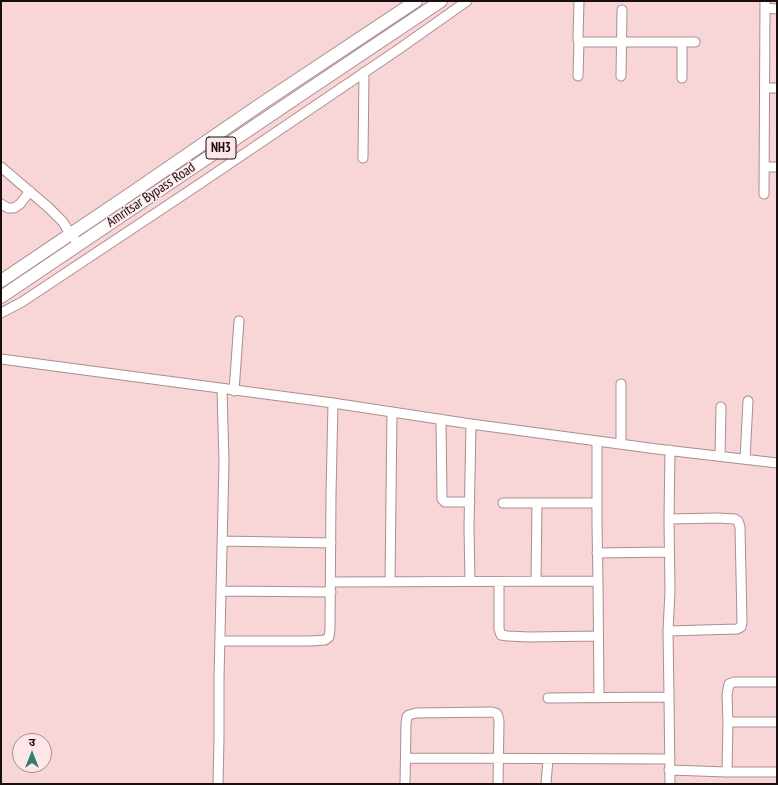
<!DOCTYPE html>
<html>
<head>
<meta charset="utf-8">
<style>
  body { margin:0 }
  #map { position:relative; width:778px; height:785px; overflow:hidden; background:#f8d5d6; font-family:"PT Sans Narrow","Noto Sans Devanagari",sans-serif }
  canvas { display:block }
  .frame { position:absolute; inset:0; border:2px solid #190e0e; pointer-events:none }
  .north { position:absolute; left:12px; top:733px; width:40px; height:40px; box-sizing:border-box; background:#fce6e7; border:1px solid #a19090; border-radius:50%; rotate:0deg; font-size:11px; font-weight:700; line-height:16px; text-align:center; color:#190e0e }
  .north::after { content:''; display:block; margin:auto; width:14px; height:18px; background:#347a70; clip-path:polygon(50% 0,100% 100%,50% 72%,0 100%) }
</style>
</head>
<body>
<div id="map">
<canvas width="778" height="785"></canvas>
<div class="frame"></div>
<div class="north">उ</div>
</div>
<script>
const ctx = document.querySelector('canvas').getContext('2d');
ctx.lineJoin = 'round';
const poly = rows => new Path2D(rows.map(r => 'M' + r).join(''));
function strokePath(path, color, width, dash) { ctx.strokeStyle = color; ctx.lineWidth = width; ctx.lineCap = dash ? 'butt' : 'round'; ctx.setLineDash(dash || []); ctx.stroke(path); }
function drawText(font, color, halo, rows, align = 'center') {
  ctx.font = font + ' "PT Sans Narrow",sans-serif'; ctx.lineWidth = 3; ctx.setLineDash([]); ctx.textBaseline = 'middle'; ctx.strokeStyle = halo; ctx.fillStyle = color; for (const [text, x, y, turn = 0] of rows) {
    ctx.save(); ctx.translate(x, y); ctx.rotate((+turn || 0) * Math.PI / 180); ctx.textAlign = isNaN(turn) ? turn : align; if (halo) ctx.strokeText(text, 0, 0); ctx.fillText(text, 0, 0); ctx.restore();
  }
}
const minor = poly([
  [579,1,578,38,578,40,581,42,695,42],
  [765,8,777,9],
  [578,76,579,41],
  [621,76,622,10],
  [682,78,682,42],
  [765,88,777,88],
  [363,158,364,72],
  [1,167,49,208,63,222,70,234,79,244],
  [764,167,777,167],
  [764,194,765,1],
  [1,204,8,208,14,208,20,204,30,191],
  [1,313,22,302,198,185,399,49,467,1],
  [1,359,333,403,471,424,657,449,777,463],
  [621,384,621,444],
  [234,391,239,321],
  [441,419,442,499,445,502,470,502],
  [597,441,597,525,598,581],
  [720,456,721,407],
  [745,459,748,401],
  [503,503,597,503],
  [222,541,331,543],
  [597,553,669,552],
  [470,581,469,527,471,424],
  [536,581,537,503],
  [331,582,598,581,599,698],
  [390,582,392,412],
  [499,582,499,629,501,635,508,636,529,637,598,636],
  [221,591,331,592],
  [668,631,737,629,741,627,742,622,740,527,738,521,735,519,717,518,669,519],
  [220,641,310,641,325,640,329,637,330,629,331,494,333,403],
  [669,697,668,631,670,591,669,519,670,450],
  [548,698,669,697,670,784],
  [728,722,727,695,729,684,734,682,777,682],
  [406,758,670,759],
  [669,770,727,772,777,772],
  [727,772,728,722,777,722],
  [218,784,219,739,219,678,224,462,222,389],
  [405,784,406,723,407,717,409,715,416,713,492,712,496,713,498,716,499,721,498,784],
  [546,784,548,759]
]);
const highway = poly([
  [1,281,133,192,261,104,416,1],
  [1,297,302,94,441,1]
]);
strokePath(minor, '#ad8d8e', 11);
strokePath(highway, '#ad8d8e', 14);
strokePath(minor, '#fff', 9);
strokePath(highway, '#fff', 12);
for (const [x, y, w] of [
  [221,148,30]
]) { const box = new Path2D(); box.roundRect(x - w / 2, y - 11, w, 22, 3); ctx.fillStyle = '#fce6e7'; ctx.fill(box); strokePath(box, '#190e0e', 1); }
drawText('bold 13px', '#190e0e', null, [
  ["NH3",221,148]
]);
drawText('14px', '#190e0e', '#fce6e7', [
  ["Amritsar Bypass Road",151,195,-34]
]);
</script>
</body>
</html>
